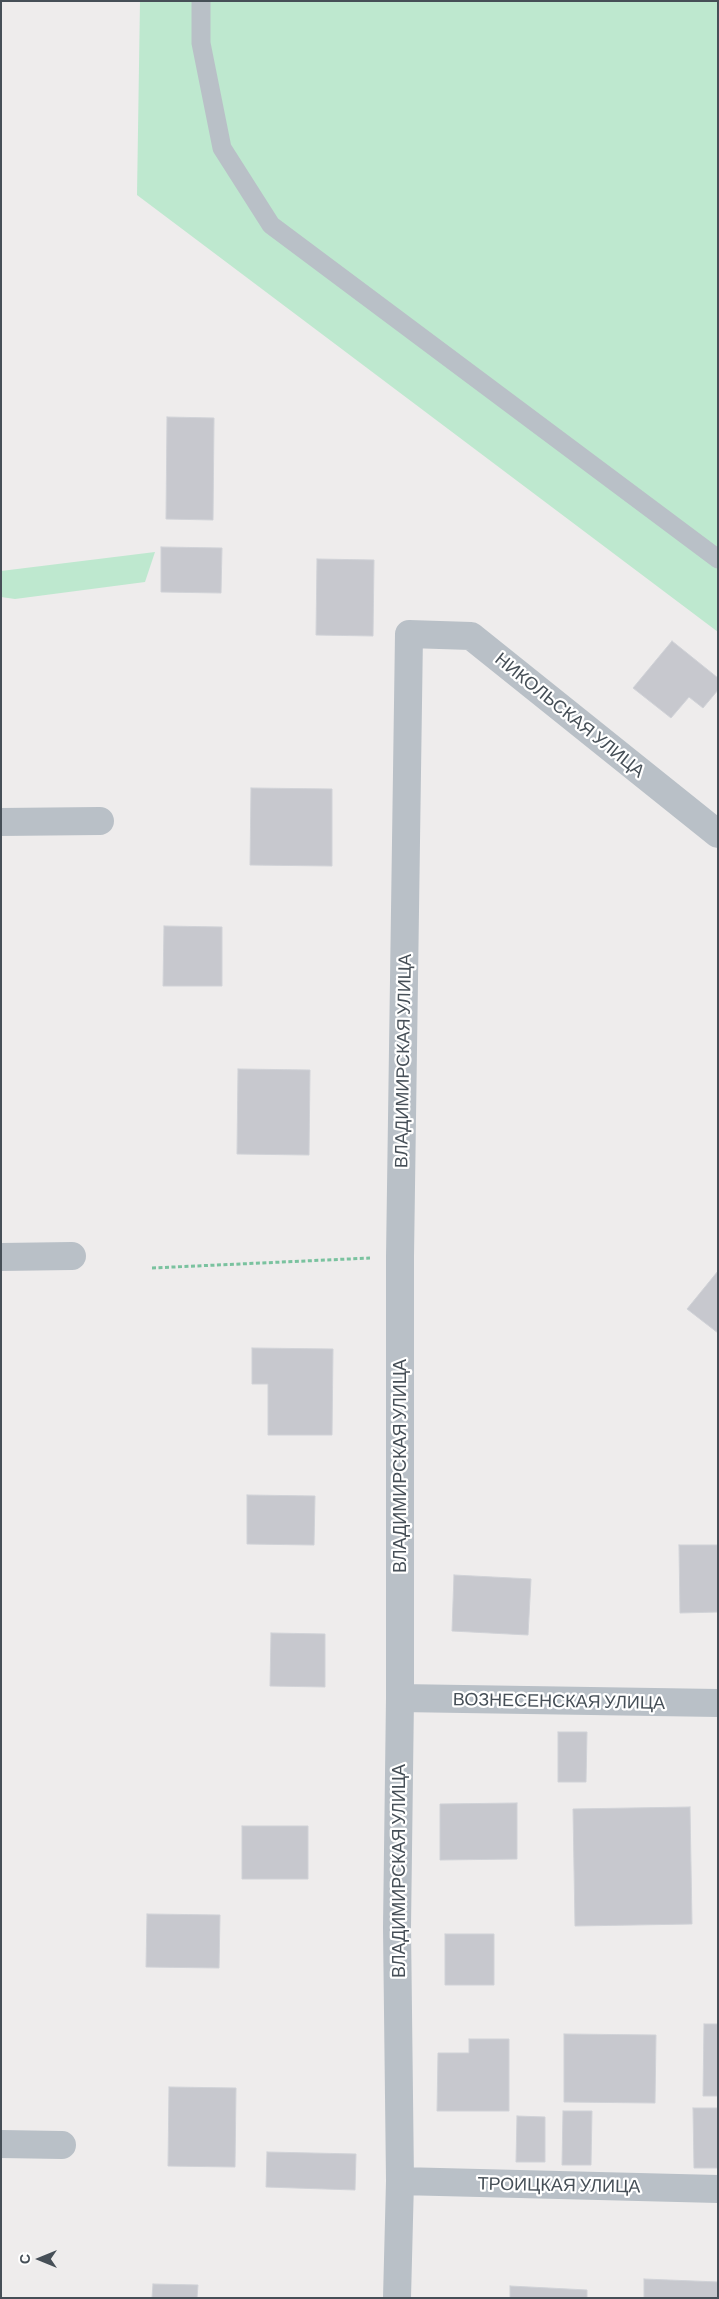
<!DOCTYPE html>
<html>
<head>
<meta charset="utf-8">
<style>
  body { margin:0 }
  #map { position:relative; width:719px; height:2299px; overflow:hidden; background:#eeecec; font-family:Barlow,sans-serif }
  canvas { display:block }
  .frame { position:absolute; inset:0; border:2px solid #464f57; pointer-events:none }
  .north { position:absolute; left:15px; top:2234px; width:50px; height:50px; -webkit-text-stroke:4px #fff; paint-order:stroke; rotate:270deg; font-size:14px; font-weight:700; line-height:20px; text-align:center; color:#464f57 }
  .north::after { content:''; display:block; margin:auto; width:18px; height:22px; background:#464f57; clip-path:polygon(50% 0,100% 100%,50% 72%,0 100%) }
</style>
</head>
<body>
<div id="map">
<canvas width="719" height="2299"></canvas>
<div class="frame"></div>
<div class="north">С</div>
</div>
<script>
const ctx = document.querySelector('canvas').getContext('2d');
ctx.lineJoin = 'round';
function fill(path, color) { ctx.fillStyle = color; ctx.fill(path, 'evenodd'); }
const poly = rows => new Path2D(rows.map(r => 'M' + r).join(''));
function strokePath(path, color, width, dash) { ctx.strokeStyle = color; ctx.lineWidth = width; ctx.lineCap = dash ? 'butt' : 'round'; ctx.setLineDash(dash || []); ctx.stroke(path); }
function drawText(font, color, halo, rows, align = 'center') {
  ctx.font = font + ' Barlow,sans-serif'; ctx.lineWidth = 4.5; ctx.setLineDash([]); ctx.textBaseline = 'middle'; ctx.strokeStyle = halo; ctx.fillStyle = color; for (const [text, x, y, turn = 0] of rows) {
    ctx.save(); ctx.translate(x, y); ctx.rotate((+turn || 0) * Math.PI / 180); ctx.textAlign = isNaN(turn) ? turn : align; if (halo) ctx.strokeText(text, 0, 0); ctx.fillText(text, 0, 0); ctx.restore();
  }
}
fill(poly([
  [140,1,718,1,718,632,137,195],
  [155,552,145,582,15,599,1,597,1,571]
]), '#bee8cf');
const building = poly([
  [167,417,214,418,213,520,166,519,167,417],
  [161,547,222,548,221,593,161,592,161,547],
  [317,559,374,560,373,636,316,635,317,559],
  [672,641,718,678,718,690,703,708,689,697,671,718,633,688,672,641],
  [251,788,332,789,332,866,250,865,251,788],
  [164,926,222,927,222,986,163,986,164,926],
  [238,1069,310,1070,309,1155,237,1154,238,1069],
  [718,1271,718,1333,687,1309,718,1271],
  [252,1348,333,1349,332,1435,268,1435,268,1384,252,1384,252,1348],
  [247,1495,315,1496,314,1545,247,1544,247,1495],
  [679,1545,718,1545,718,1612,680,1613,679,1545],
  [454,1575,531,1579,528,1635,452,1631,454,1575],
  [271,1633,325,1634,325,1687,270,1686,271,1633],
  [558,1732,587,1732,586,1782,558,1782,558,1732],
  [517,1803,517,1859,440,1860,440,1804,517,1803],
  [690,1807,692,1924,575,1926,573,1809,690,1807],
  [242,1826,308,1826,308,1879,242,1879,242,1826],
  [147,1914,220,1915,219,1968,146,1967,147,1914],
  [445,1934,494,1934,494,1985,445,1985,445,1934],
  [704,2024,718,2024,718,2096,703,2096,704,2024],
  [564,2034,656,2035,655,2103,564,2102,564,2034],
  [469,2039,509,2039,509,2111,437,2111,438,2053,469,2053,469,2039],
  [169,2087,236,2088,235,2167,168,2166,169,2087],
  [693,2108,718,2108,718,2168,694,2168,693,2108],
  [563,2111,592,2111,591,2165,562,2165,563,2111],
  [517,2116,545,2117,545,2162,516,2162,517,2116],
  [267,2152,356,2154,355,2190,266,2187,267,2152],
  [644,2279,718,2282,718,2298,644,2298,644,2279],
  [153,2284,198,2285,197,2298,152,2298,153,2284],
  [510,2286,587,2290,587,2298,510,2298,510,2286]
]);
fill(building, '#c7c8ce');
strokePath(building, '#d0d2d7', 1);
strokePath(poly([
  [152,1268,370,1258]
]), '#7ac29f', 3, [4, 2.5]);
strokePath(poly([
  [201,1,201,43,222,148,271,225,718,559]
]), '#b9c0c7', 19);
strokePath(poly([
  [1,822,100,821],
  [1,1257,72,1256],
  [400,1698,718,1703],
  [1,2144,62,2145],
  [400,2181,718,2189],
  [397,2298,400,2181,397,1927,400,1698,400,1256,409,634,471,636,718,834]
]), '#b9c0c7', 28);
drawText('18px', '#464f57', '#fff', [
  ["НИКОЛЬСКАЯ УЛИЦА",570,715,39],
  ["ВЛАДИМИРСКАЯ УЛИЦА",403,1061,-89],
  ["ВЛАДИМИРСКАЯ УЛИЦА",400,1466,-90],
  ["ВОЗНЕСЕНСКАЯ УЛИЦА",559,1701,1],
  ["ВЛАДИМИРСКАЯ УЛИЦА",399,1871,-90],
  ["ТРОИЦКАЯ УЛИЦА",559,2185,1]
]);
</script>
</body>
</html>
